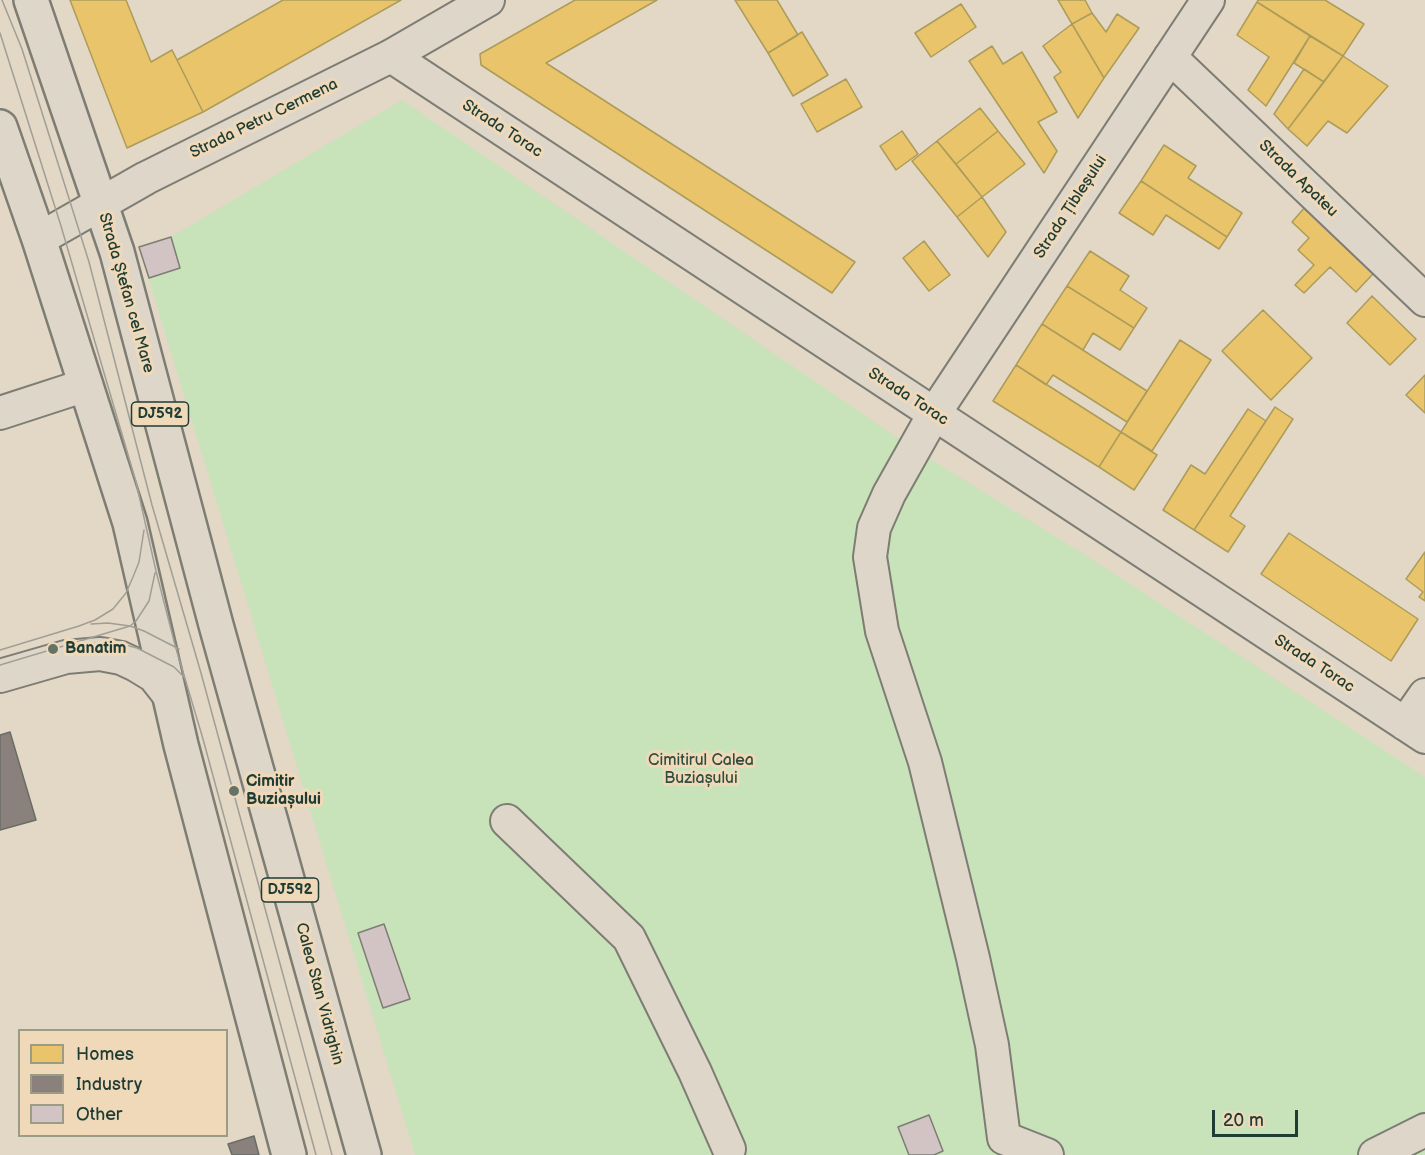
<!DOCTYPE html>
<html>
<head>
<meta charset="utf-8">
<style>
  body { margin:0 }
  #map { position:relative; width:1425px; height:1155px; overflow:hidden; background:#e3d7c6; font-family:"Balsamiq Sans",sans-serif }
  canvas { display:block }
  .legend { position:absolute; left:18px; top:1029px; width:210px; height:108px; box-sizing:border-box; background:#f0d9b9; border:2px solid #9c9b84; margin:0; padding:8px 10px; list-style:none; font-size:18px; color:#1f3d34 }
  .legend li { display:flex; align-items:center; gap:12px; height:30px }
  .legend b { width:30px; border:2px solid #9c9b84 }
  .scale { position:absolute; left:1212px; top:1110px; width:86px; height:27px; box-sizing:border-box; border:3px solid #1f3d34; border-top:0; padding-left:8px; font-size:18px; line-height:21px; white-space:nowrap; color:#1f3d34; -webkit-text-stroke:4px #f0d9b9; paint-order:stroke }
</style>
</head>
<body>
<div id="map">
<canvas width="1425" height="1155"></canvas>
<ul class="legend">
<li><b style="height:16px;background:#e9c46a"></b>Homes</li>
<li><b style="height:16px;background:#8a817c"></b>Industry</li>
<li><b style="height:16px;background:#d2c4c4"></b>Other</li>
</ul>
<div class="scale">20 m</div>
</div>
<script>
const ctx = document.querySelector('canvas').getContext('2d');
ctx.lineJoin = 'round';
function fill(path, color) { ctx.fillStyle = color; ctx.fill(path, 'evenodd'); }
const poly = rows => new Path2D(rows.map(r => 'M' + r).join(''));
function strokePath(path, color, width, dash) { ctx.strokeStyle = color; ctx.lineWidth = width; ctx.lineCap = dash ? 'butt' : 'round'; ctx.setLineDash(dash || []); ctx.stroke(path); }
function drawText(font, color, halo, rows, align = 'center') {
  ctx.font = font + ' "Balsamiq Sans",sans-serif'; ctx.lineWidth = 6; ctx.setLineDash([]); ctx.textBaseline = 'middle'; ctx.strokeStyle = halo; ctx.fillStyle = color; for (const [text, x, y, turn = 0] of rows) {
    ctx.save(); ctx.translate(x, y); ctx.rotate((+turn || 0) * Math.PI / 180); ctx.textAlign = isNaN(turn) ? turn : align; if (halo) ctx.strokeText(text, 0, 0); ctx.fillText(text, 0, 0); ctx.restore();
  }
}
fill(poly([
  [402,100,914,449,1098,563,1425,777,1425,1155,415,1155,139,247,171,237]
]), '#c8e2b9');
const homes = poly([
  [70,0,126,0,151,62,172,50,203,112,127,148,70,0],
  [283,0,401,0,203,112,177,60,283,0],
  [575,0,657,0,546,63,855,262,832,293,481,65,480,54,575,0],
  [735,0,777,0,798,35,768,53,735,0],
  [1058,0,1085,0,1092,13,1072,24,1058,0],
  [1258,0,1325,0,1364,24,1343,56,1257,2,1258,0],
  [1257,2,1310,36,1266,106,1248,90,1269,57,1237,35,1257,2],
  [961,4,976,27,931,57,915,33,961,4],
  [1092,13,1106,32,1117,14,1139,28,1104,78,1072,24,1092,13],
  [1072,24,1104,78,1078,118,1054,77,1061,72,1043,46,1072,24],
  [802,32,828,75,793,96,768,53,802,32],
  [1310,36,1343,56,1324,82,1294,63,1310,36],
  [992,46,1003,64,1022,52,1057,112,1038,122,1057,151,1044,173,969,61,992,46],
  [1343,56,1388,86,1347,133,1328,121,1307,146,1288,129,1343,56],
  [1304,69,1324,82,1288,129,1274,114,1304,69],
  [846,79,862,107,817,132,801,104,846,79],
  [980,108,998,131,956,164,937,141,980,108],
  [902,131,918,154,896,170,880,146,902,131],
  [998,131,1025,164,982,197,956,164,998,131],
  [937,141,982,197,957,217,912,161,937,141],
  [1164,145,1196,166,1188,178,1242,213,1227,237,1141,181,1164,145],
  [1141,181,1227,237,1219,249,1166,215,1153,235,1119,213,1141,181],
  [982,197,1006,232,988,257,957,217,982,197],
  [1306,206,1387,259,1356,292,1330,267,1304,293,1295,285,1314,265,1298,250,1309,238,1292,222,1306,206],
  [924,241,950,275,929,291,903,258,924,241],
  [1090,251,1129,276,1120,290,1147,308,1134,328,1067,286,1090,251],
  [1067,286,1134,328,1120,350,1093,333,1083,350,1042,324,1067,286],
  [1372,296,1416,339,1390,365,1347,323,1372,296],
  [1263,310,1312,358,1271,400,1222,351,1263,310],
  [1042,324,1147,391,1127,422,1053,375,1046,385,1016,365,1042,324],
  [1180,340,1211,360,1152,451,1121,432,1180,340],
  [1016,365,1121,432,1099,467,993,401,1016,365],
  [1425,375,1425,413,1406,395,1425,375],
  [1275,407,1293,419,1230,516,1245,526,1228,552,1194,530,1275,407],
  [1248,409,1266,421,1194,530,1163,510,1191,465,1205,474,1248,409],
  [1121,432,1157,455,1134,490,1099,467,1121,432],
  [1289,533,1418,619,1391,661,1261,574,1289,533],
  [1425,552,1425,601,1419,597,1423,592,1406,579,1425,552]
]);
fill(homes, '#e9c46a');
strokePath(homes, '#ac9c5a', 1.5);
const industry = poly([
  [10,732,36,820,0,830,0,735,10,732],
  [254,1136,259,1155,232,1155,228,1144,254,1136]
]);
fill(industry, '#8a817c');
strokePath(industry, '#6a6d66', 1.5);
const building = poly([
  [171,237,180,268,149,278,139,247,171,237],
  [384,924,410,999,383,1008,358,933,384,924],
  [929,1115,943,1151,934,1155,909,1155,898,1127,929,1115]
]);
fill(building, '#d2c4c4');
strokePath(building, '#7d7d74', 1.5);
const minor = poly([
  [391,56,1425,737],
  [1170,57,1425,300],
  [39,239,146,178,391,56,488,0],
  [0,413,86,385],
  [0,676,66,657,100,654,121,658,136,665,154,676,169,695],
  [1405,724,1425,695],
  [507,821,629,938,695,1072,729,1149],
  [1047,1155,1004,1138,992,1045,973,958,925,762,882,631,870,557,874,528,889,494,934,414,1208,0],
  [1375,1155,1425,1130]
]);
const major = poly([
  [31,0,117,252,216,625,364,1155],
  [0,127,39,239,130,523,181,745,289,1155]
]);
strokePath(minor, '#7d7d74', 36);
strokePath(major, '#7d7d74', 38);
strokePath(minor, '#dfd6ca', 32);
strokePath(major, '#dfd6ca', 33);
strokePath(poly([
  [2,0,22,49,89,262,152,505,201,673,332,1155],
  [0,33,61,226,136,482,156,571,175,645,203,739,316,1155],
  [91,624,108,623,130,626,144,631,179,649],
  [94,643,118,643,137,648,174,667,184,677],
  [0,650,79,626,95,620,113,609,126,593,133,577,139,562,144,530],
  [0,665,130,626,136,621,149,601,155,573]
]), '#a09e95', 1.5);
for (const [x, y, r, color] of [
  [53,649,6,"#647367"],
  [234,791,6,"#647367"]
]) { const dot = new Path2D(); dot.arc(x, y, r, 0, 2 * Math.PI); ctx.fillStyle = color; ctx.fill(dot); strokePath(dot, '#f0d9b9', 2); }
for (const [x, y, w] of [
  [160,414,57],
  [290,890,57]
]) { const box = new Path2D(); box.roundRect(x - w / 2, y - 12, w, 24, 4.5); ctx.fillStyle = '#f0d9b9'; ctx.fill(box); strokePath(box, '#1f3d34', 1.5); }
drawText('bold 15px', '#1f3d34', null, [
  ["DJ592",160,414],
  ["DJ592",290,890]
]);
drawText('16px', '#1f3d34', '#f0d9b9', [
  ["Strada Petru Cermena",264,119,-26],
  ["Strada Torac",502,129,33],
  ["Strada Apateu",1298,179,44],
  ["Strada Țibleșului",1071,207,-57],
  ["Strada Ștefan cel Mare",126,293,74],
  ["Strada Torac",908,397,33],
  ["Strada Torac",1314,664,33],
  ["Calea Stan Vidrighin",319,994,75]
]);
drawText('bold 16px', '#1f3d34', '#f0d9b9', [
  ["Banatim",65,649],
  ["Cimitir",246,782],
  ["Buziașului",246,800]
], 'left');
drawText('16px', '#2e4e40', '#f0d9b9', [
  ["Cimitirul Calea",701,761],
  ["Buziașului",701,779]
]);
</script>
</body>
</html>
